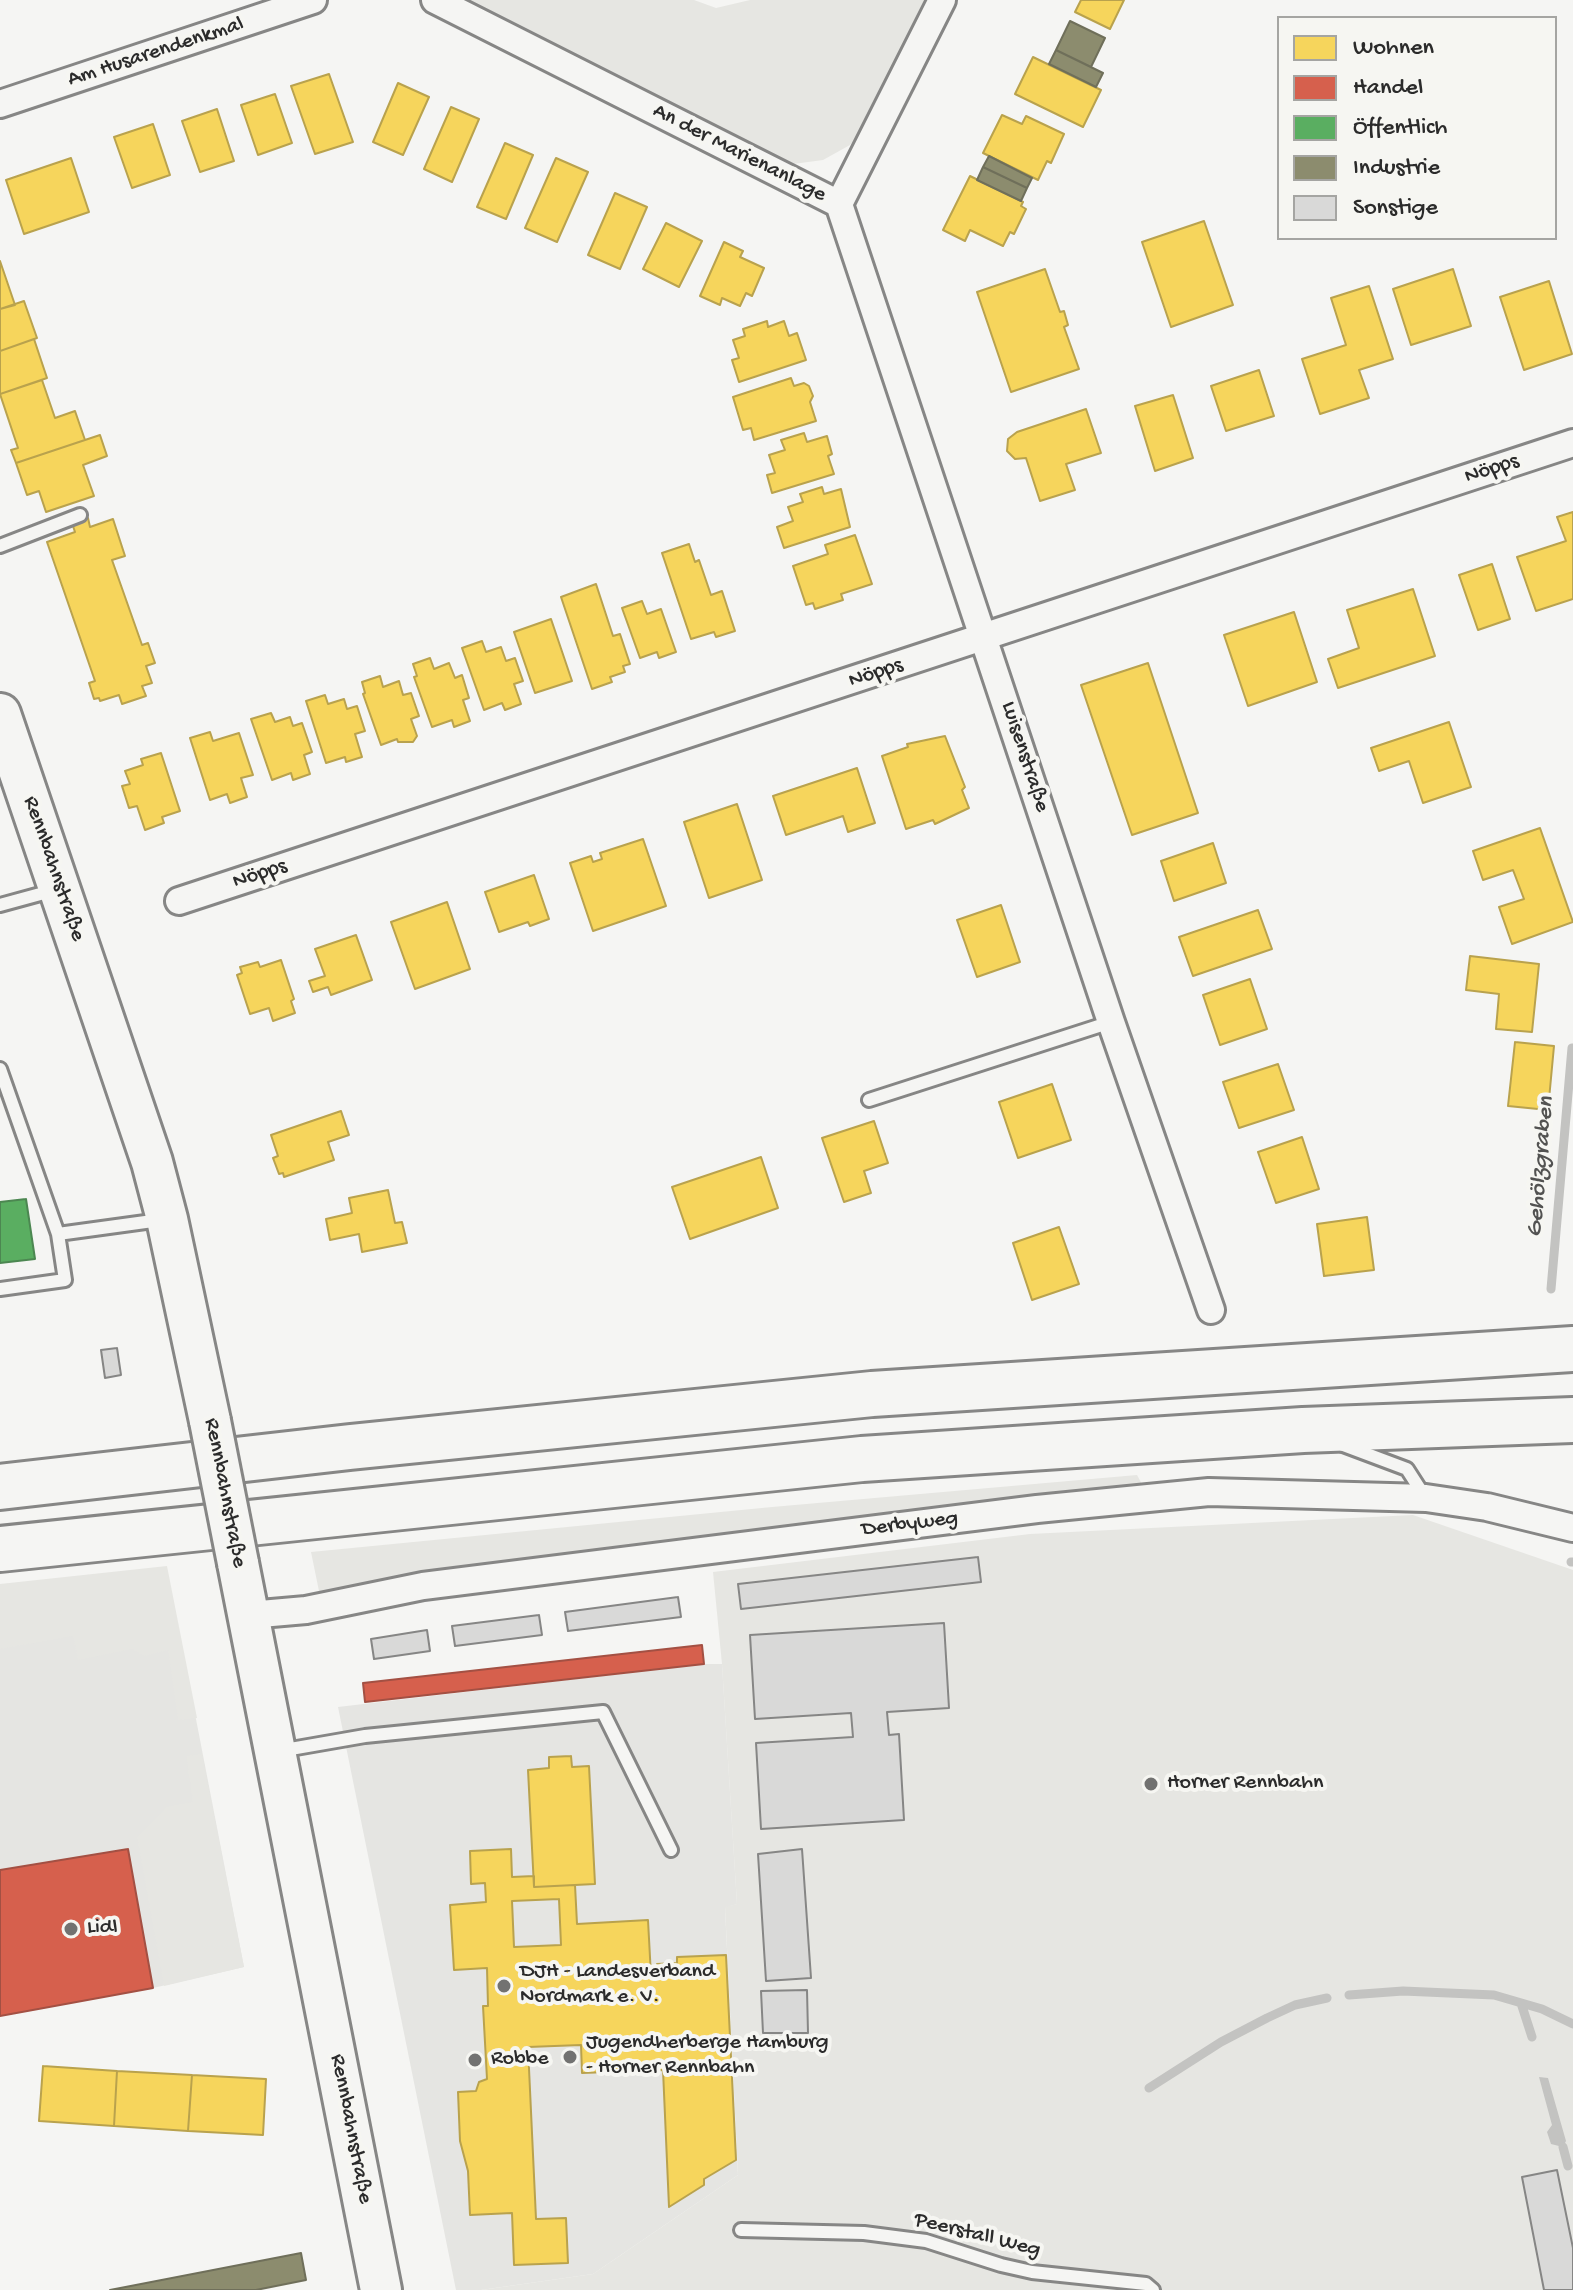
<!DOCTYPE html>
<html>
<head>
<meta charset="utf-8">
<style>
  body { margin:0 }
  #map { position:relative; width:1573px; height:2290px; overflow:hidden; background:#f5f5f3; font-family:"Gochi Hand",sans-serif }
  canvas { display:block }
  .legend { position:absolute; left:1277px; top:16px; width:280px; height:224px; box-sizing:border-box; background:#f6f6f2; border:2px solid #a5a5a2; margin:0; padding:10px 14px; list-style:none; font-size:24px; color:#2b2b2b }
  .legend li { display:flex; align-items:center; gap:16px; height:40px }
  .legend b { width:40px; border:2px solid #a5a5a2 }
</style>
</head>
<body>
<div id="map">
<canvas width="1573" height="2290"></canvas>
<ul class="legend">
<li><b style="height:22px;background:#f6d55c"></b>Wohnen</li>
<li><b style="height:22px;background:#d6604d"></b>Handel</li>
<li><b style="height:22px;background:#5aae61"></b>Öffentlich</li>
<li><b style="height:22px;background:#8c8c6e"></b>Industrie</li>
<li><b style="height:22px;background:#d9d9d8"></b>Sonstige</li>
</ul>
</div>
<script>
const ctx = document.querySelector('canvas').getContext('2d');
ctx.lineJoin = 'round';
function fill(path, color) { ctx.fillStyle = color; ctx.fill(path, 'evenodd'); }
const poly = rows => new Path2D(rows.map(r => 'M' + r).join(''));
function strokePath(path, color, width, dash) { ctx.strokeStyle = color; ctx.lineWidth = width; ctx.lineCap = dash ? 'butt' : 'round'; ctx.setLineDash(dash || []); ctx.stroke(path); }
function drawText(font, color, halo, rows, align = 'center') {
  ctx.font = font + ' "Gochi Hand",sans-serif'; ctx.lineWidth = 8; ctx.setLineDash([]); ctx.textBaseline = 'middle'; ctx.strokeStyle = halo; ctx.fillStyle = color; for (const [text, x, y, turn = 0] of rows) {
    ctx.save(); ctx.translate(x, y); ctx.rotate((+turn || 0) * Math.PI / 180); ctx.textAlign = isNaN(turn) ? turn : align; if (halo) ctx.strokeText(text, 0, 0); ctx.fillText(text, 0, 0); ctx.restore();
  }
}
fill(poly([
  [177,1621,244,1967,153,1988,0,2016,0,1644],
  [704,1664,722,1664,737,1904,725,1908,738,2175,593,2274,481,2290,456,2290,338,1707]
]), '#e5e5e2');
fill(poly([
  [458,0,694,0,716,8,750,0,927,0,860,134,850,145,823,160,793,164,778,161],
  [1137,1475,1144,1488,320,1596,311,1552,772,1507],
  [1413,1515,1573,1570,1573,2290,481,2290,593,2274,738,2175,725,1907,737,1904,722,1664,713,1572,1030,1534],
  [167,1566,197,1718,178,1720,168,1650,144,1656,132,1649,78,1660,73,1636,0,1649,0,1584],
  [202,1754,244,1967,164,1986,137,1837,166,1807,193,1802,186,1756]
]), '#e6e6e2');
fill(poly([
  [1539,2077,1548,2078,1566,2141,1563,2147,1551,2144,1547,2132,1552,2125]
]), '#c3c3c1');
const homes = poly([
  [1081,0,1124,0,1110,29,1075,12,1081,0],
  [1033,57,1101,90,1083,127,1015,94,1033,57],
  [329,74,353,142,315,154,291,86,329,74],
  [398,83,429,97,403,155,373,142,398,83],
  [275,94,292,143,258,155,241,105,275,94],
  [451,107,479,119,452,182,424,169,451,107],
  [217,109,234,161,200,172,182,121,217,109],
  [1002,115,1022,124,1026,116,1064,134,1051,163,1047,161,1038,180,983,153,1002,115],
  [153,124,170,175,132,188,114,137,153,124],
  [505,143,533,155,506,219,477,207,505,143],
  [71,158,89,212,24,234,6,180,71,158],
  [556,158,588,172,557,242,525,228,556,158],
  [970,176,1023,202,1021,206,1026,209,1014,234,1010,232,1003,246,970,230,965,241,943,230,970,176],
  [615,193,647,207,620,269,588,255,615,193],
  [1204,221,1233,305,1171,327,1142,242,1204,221],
  [666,223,702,241,679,287,643,269,666,223],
  [724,242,743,251,740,257,764,268,752,296,746,293,740,306,722,298,720,305,700,296,724,242],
  [0,261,15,305,0,309,0,261],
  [1045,269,1060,312,1064,311,1068,325,1064,327,1079,369,1011,392,977,292,1045,269],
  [1453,269,1471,326,1411,345,1393,289,1453,269],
  [1549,281,1572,354,1524,370,1500,297,1549,281],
  [1369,286,1393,359,1359,370,1369,398,1320,414,1302,359,1346,345,1331,298,1369,286],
  [24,301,37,338,0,351,0,309,24,301],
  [767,321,768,327,784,321,789,336,797,333,806,360,739,382,732,360,739,358,733,340,745,336,743,329,767,321],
  [34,339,47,378,0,394,0,351,34,339],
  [1259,370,1274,416,1226,431,1211,386,1259,370],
  [791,378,794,386,804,383,809,386,813,396,810,402,816,421,754,440,751,428,743,430,733,397,791,378],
  [42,380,55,418,75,411,85,440,16,463,11,450,18,448,0,394,42,380],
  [1173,395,1193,458,1155,471,1135,406,1173,395],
  [1086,409,1101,453,1066,464,1075,490,1040,501,1026,458,1015,459,1007,451,1008,439,1017,432,1086,409],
  [804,433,807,442,827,436,832,454,828,456,834,474,772,493,767,475,775,473,769,455,785,450,781,440,804,433],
  [100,435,107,456,83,465,94,496,46,512,39,491,27,495,16,463,100,435],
  [822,487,824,494,841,489,850,527,784,548,777,527,793,521,788,507,803,502,800,494,822,487],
  [1573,512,1573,599,1536,611,1517,557,1566,541,1557,517,1573,512],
  [88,518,90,527,113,519,125,556,112,560,142,645,148,643,155,663,146,666,152,683,142,686,146,696,122,704,119,695,100,701,99,698,94,699,89,683,95,681,47,542,75,532,72,523,88,518],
  [855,535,872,584,841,594,843,600,815,609,813,603,806,605,793,566,828,554,825,545,855,535],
  [689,544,695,562,699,560,711,595,722,591,735,631,716,637,714,632,691,639,662,553,689,544],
  [1492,564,1510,619,1478,630,1459,575,1492,564],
  [596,584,613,636,620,634,630,664,623,666,625,672,610,677,612,682,592,689,561,597,596,584],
  [1413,589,1435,656,1338,688,1328,659,1359,648,1347,610,1413,589],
  [642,601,647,614,661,609,676,652,659,658,657,652,640,658,622,608,642,601],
  [1294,612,1317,682,1248,706,1224,635,1294,612],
  [551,619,572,681,535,693,514,632,551,619],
  [482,641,486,652,501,647,506,661,515,658,523,681,514,684,521,704,505,710,502,703,484,710,462,648,482,641],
  [430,658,434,669,449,663,455,678,462,675,469,698,463,700,470,721,454,727,452,720,432,727,414,677,417,676,413,664,430,658],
  [1148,663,1198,813,1132,835,1081,685,1148,663],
  [380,676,383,687,399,681,403,695,411,693,419,716,411,719,417,736,413,742,398,742,397,739,381,745,363,694,365,693,362,682,380,676],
  [325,695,328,704,344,699,347,709,357,706,365,731,355,734,362,757,346,762,345,757,326,763,306,701,325,695],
  [271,713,275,722,290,717,293,726,302,723,312,752,304,755,310,774,293,780,291,773,272,780,251,719,271,713],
  [1449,722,1471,787,1423,803,1409,761,1379,771,1371,748,1449,722],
  [210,732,213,741,239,733,253,775,241,778,247,797,230,803,227,794,210,800,190,738,210,732],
  [945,736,965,787,962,790,969,808,935,824,933,820,906,829,882,756,908,747,907,744,945,736],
  [161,753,180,811,162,817,164,823,145,830,137,806,129,808,122,786,130,784,125,771,143,765,141,759,161,753],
  [857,768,875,823,848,832,843,816,786,835,773,796,857,768],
  [737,804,762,880,709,898,684,822,737,804],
  [1540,828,1573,922,1512,944,1499,907,1524,899,1513,870,1483,880,1473,851,1540,828],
  [643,839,666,906,593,931,570,863,591,856,593,862,602,859,600,853,643,839],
  [1213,843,1226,883,1174,901,1161,861,1213,843],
  [534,875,549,919,530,926,528,922,499,932,485,892,534,875],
  [447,902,470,969,415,989,391,922,447,902],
  [1001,905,1020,962,977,977,957,920,1001,905],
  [1258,910,1272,949,1193,976,1179,937,1258,910],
  [356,935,372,980,331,995,328,987,313,992,309,981,325,976,315,949,356,935],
  [1470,956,1539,964,1532,1032,1496,1029,1499,994,1466,990,1470,956],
  [281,960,294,999,291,1001,295,1013,273,1021,269,1008,250,1014,237,975,242,973,240,967,258,962,260,967,281,960],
  [1250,979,1267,1029,1220,1045,1203,995,1250,979],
  [1515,1042,1554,1046,1548,1110,1508,1106,1515,1042],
  [1278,1064,1294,1110,1239,1128,1223,1082,1278,1064],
  [1052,1084,1071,1140,1018,1158,999,1102,1052,1084],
  [341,1111,349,1135,328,1142,334,1160,284,1177,283,1173,279,1174,273,1158,278,1156,271,1135,341,1111],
  [874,1121,888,1163,864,1171,871,1193,844,1202,822,1138,874,1121],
  [1302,1137,1319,1189,1276,1203,1258,1152,1302,1137],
  [761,1157,778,1208,690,1239,672,1187,761,1157],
  [388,1190,395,1223,402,1222,407,1243,362,1252,359,1234,330,1240,326,1219,352,1213,349,1198,388,1190],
  [1367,1217,1374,1270,1324,1276,1317,1224,1367,1217],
  [1059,1227,1079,1284,1032,1300,1013,1243,1059,1227],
  [571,1756,572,1767,589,1766,595,1884,534,1887,528,1770,549,1768,549,1757,571,1756],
  [511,1849,512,1877,534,1876,534,1887,575,1885,577,1924,648,1920,651,1976,657,1976,657,1964,677,1963,677,1957,726,1955,736,2160,704,2179,704,2185,669,2207,663,2070,582,2073,581,2045,528,2047,536,2219,566,2218,568,2263,514,2265,512,2213,470,2215,468,2171,460,2141,458,2092,476,2091,479,2082,487,2079,483,2006,488,2006,487,1968,454,1970,450,1905,486,1902,485,1883,471,1884,470,1851,511,1849],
  [559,1899,561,1945,514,1947,512,1901,559,1899],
  [43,2066,117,2071,114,2126,39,2121,43,2066],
  [117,2071,192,2075,188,2131,114,2126,117,2071],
  [192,2075,266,2079,263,2135,188,2131,192,2075]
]);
fill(homes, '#f6d55c');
strokePath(homes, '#b9a24d', 2);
const shops = poly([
  [702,1645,704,1664,365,1702,363,1683,702,1645],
  [128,1849,153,1988,0,2016,0,1870,128,1849]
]);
fill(shops, '#d6604d');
strokePath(shops, '#a35043', 2);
const public = poly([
  [26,1199,35,1259,0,1263,0,1202,26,1199]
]);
fill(public, '#5aae61');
strokePath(public, '#4c8751', 2);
const industry = poly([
  [1070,21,1105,38,1091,67,1056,50,1070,21],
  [1056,50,1103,73,1096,87,1049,64,1056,50],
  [989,156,1032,178,1027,188,983,167,989,156],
  [983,167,1027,188,1021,201,977,180,983,167],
  [301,2253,306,2280,256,2290,110,2290,301,2253]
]);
fill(industry, '#8c8c6e');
strokePath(industry, '#6f6f5a', 2);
strokePath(poly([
  [1551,1289,1572,1048],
  [1571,1562,1573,1562],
  [1349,1995,1403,1991,1494,1995,1542,2009,1573,2024],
  [1521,2003,1532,2037],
  [1149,2088,1221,2042,1267,2018,1295,2005,1327,1998],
  [1563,2147,1568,2166]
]), '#c3c3c1', 9);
const building = poly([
  [117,1348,121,1375,105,1378,101,1350,117,1348],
  [978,1557,981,1582,741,1609,738,1584,978,1557],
  [678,1597,681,1617,568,1631,565,1612,678,1597],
  [539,1615,542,1635,455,1646,452,1626,539,1615],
  [944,1623,949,1708,887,1712,889,1735,899,1734,904,1820,761,1829,756,1743,853,1737,851,1713,755,1719,750,1635,944,1623],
  [427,1630,430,1651,374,1659,371,1639,427,1630],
  [802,1849,811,1978,766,1981,758,1854,802,1849],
  [807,1990,808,2033,763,2033,761,1991,807,1990],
  [1557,2170,1573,2248,1573,2290,1544,2290,1522,2177,1557,2170]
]);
fill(building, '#d9d9d8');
strokePath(building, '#868685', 2);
const service = poly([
  [0,546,80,515],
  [0,905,55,890],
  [0,1069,58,1234,160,1220],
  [869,1100,1111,1022],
  [0,1289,65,1280,58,1234],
  [1343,1445,1407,1469,1425,1497],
  [279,1751,365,1736,603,1712,671,1850],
  [741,2230,864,2233,926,2241,1001,2265,1032,2272,1146,2284,1153,2290]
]);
const minor = poly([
  [435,0,839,204,942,0],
  [0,104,313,0],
  [839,204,1111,1022,1211,1310],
  [179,901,1573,443],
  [249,1615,306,1610,423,1586,1037,1509,1209,1492,1426,1498,1487,1507,1573,1528]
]);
const primary = poly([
  [0,714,152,1162,167,1219,210,1421],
  [238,1563,381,2290]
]);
const motorway = poly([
  [0,1487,350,1447,872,1394,1573,1349],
  [0,1549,862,1459,1303,1430,1573,1420]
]);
strokePath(service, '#868685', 18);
strokePath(minor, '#868685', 32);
strokePath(primary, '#868685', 46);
strokePath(motorway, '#868685', 50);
strokePath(service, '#f5f5f3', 12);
strokePath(minor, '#f5f5f3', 26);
strokePath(primary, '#f5f5f3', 40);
strokePath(motorway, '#f5f5f3', 44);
const primaryBridge = poly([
  [210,1421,238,1563]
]);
strokePath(primaryBridge, '#868685', 46, []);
strokePath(primaryBridge, '#f5f5f3', 40);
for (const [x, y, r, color] of [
  [1151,1784,8,"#727271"],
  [71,1929,8,"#727271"],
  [504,1986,8,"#727271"],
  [570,2057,8,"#727271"],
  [475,2060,8,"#727271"]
]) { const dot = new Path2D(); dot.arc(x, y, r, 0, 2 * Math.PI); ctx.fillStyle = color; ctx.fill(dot); strokePath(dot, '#f6f6f2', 3); }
drawText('22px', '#2b2b2b', '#f6f6f2', [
  ["Am Husarendenkmal",156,53,-18],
  ["An der Marienanlage",739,154,27],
  ["Nöpps",1492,470,-18],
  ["Nöpps",876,674,-18],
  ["Luisenstraße",1024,757,72],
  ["Rennbahnstraße",53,869,71],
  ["Nöpps",260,875,-18],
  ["Rennbahnstraße",224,1493,79],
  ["Derbyweg",910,1525,-7],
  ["Rennbahnstraße",350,2129,79],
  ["Peerstall Weg",977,2236,14]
]);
drawText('22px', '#2b2b2b', '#f6f6f2', [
  ["Horner Rennbahn",1167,1784],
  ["Lidl",87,1929],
  ["DJH - Landesverband",520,1973],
  ["Nordmark e. V.",520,1998],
  ["Jugendherberge Hamburg",586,2044],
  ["- Horner Rennbahn",586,2069],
  ["Robbe",491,2060]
], 'left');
drawText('italic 24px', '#525251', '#f6f6f2', [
  ["Gehölzgraben",1542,1167,-85]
]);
</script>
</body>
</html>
